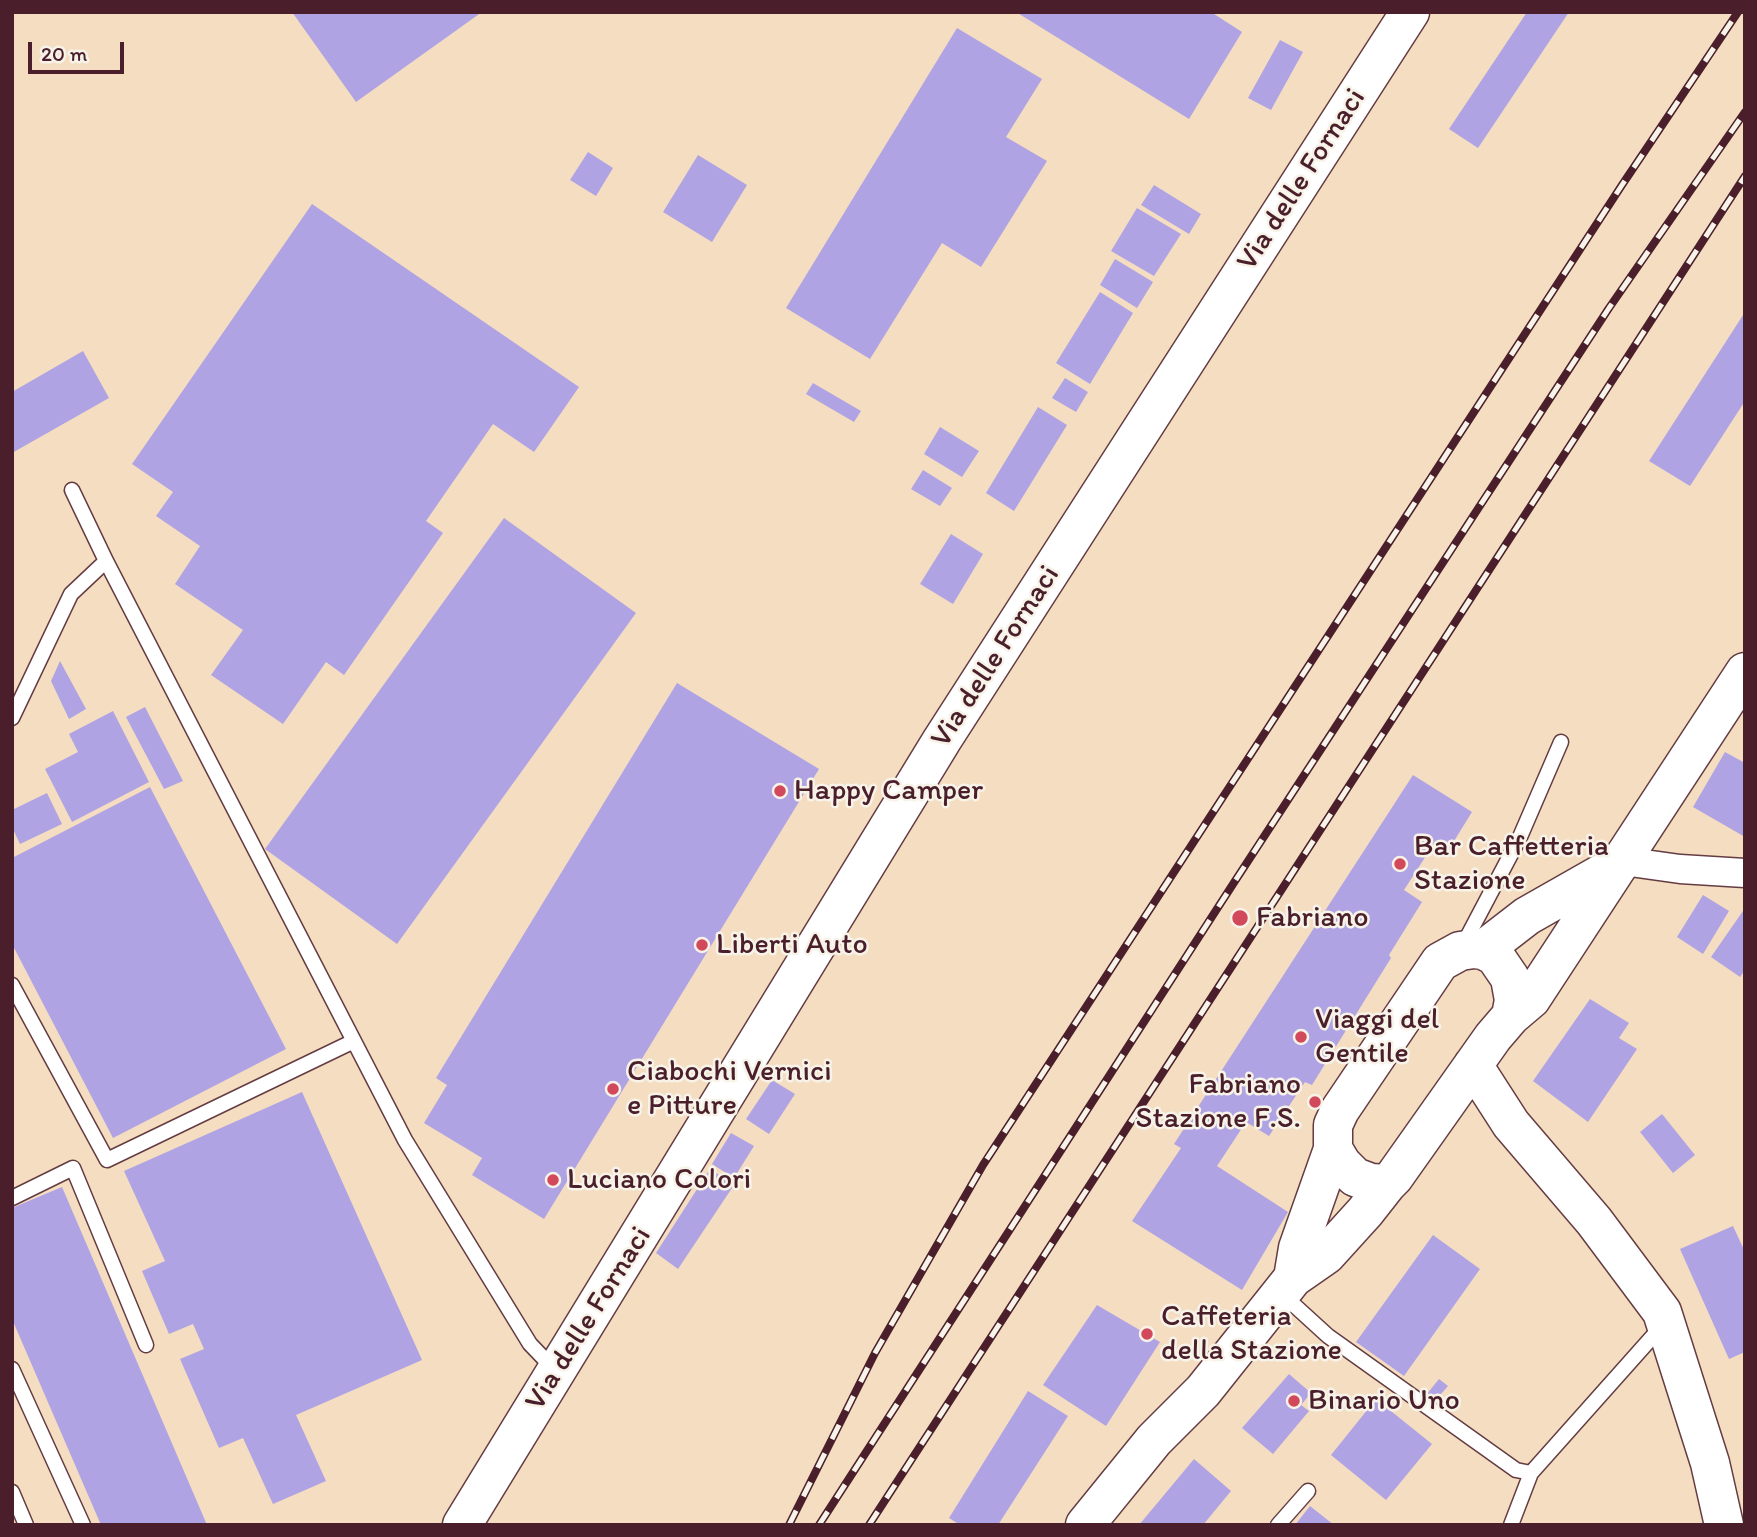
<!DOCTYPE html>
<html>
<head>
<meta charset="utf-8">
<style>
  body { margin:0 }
  #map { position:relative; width:1757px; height:1537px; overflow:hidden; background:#f4ddc1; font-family:Itim,sans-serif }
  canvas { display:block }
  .frame { position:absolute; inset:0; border:14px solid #4a1f2b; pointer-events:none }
  .scale { position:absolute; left:28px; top:42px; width:96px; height:32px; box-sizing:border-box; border:4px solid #4a1f2b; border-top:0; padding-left:9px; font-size:21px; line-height:24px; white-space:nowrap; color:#4a1f2b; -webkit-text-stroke:5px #f7f3e8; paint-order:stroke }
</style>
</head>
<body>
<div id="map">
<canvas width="1757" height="1537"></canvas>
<div class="frame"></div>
<div class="scale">20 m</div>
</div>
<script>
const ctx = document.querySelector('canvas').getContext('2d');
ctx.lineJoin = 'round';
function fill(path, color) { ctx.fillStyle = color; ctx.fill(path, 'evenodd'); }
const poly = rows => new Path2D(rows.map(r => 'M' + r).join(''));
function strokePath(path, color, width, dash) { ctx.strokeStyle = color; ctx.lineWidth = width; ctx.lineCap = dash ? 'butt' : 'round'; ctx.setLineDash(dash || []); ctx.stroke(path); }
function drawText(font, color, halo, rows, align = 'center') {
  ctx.font = font + ' Itim,sans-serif'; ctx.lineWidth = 5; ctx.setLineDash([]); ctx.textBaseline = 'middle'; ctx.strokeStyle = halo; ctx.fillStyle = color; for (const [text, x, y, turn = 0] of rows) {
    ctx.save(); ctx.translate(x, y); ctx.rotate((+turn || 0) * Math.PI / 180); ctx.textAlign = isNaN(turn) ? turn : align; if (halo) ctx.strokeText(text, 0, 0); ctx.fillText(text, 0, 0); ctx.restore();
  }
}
fill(poly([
  [292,12,482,12,356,102],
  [1016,12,1211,12,1242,32,1189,119],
  [1527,12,1569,12,1478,148,1449,129],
  [957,28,1042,79,1006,137,1047,161,981,267,942,243,870,359,786,308],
  [1280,40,1303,52,1271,110,1248,98],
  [588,152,613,168,596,196,570,180],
  [698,155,747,185,712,242,663,212],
  [1154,185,1201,214,1189,234,1141,205],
  [312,204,579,387,534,452,493,424,426,521,443,533,344,675,326,662,283,724,211,675,243,630,175,584,200,546,156,516,173,492,132,464],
  [1137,208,1181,234,1154,276,1111,251],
  [1115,259,1153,282,1137,308,1100,285],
  [1100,292,1133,313,1090,384,1056,363],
  [1745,312,1745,401,1690,486,1649,461],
  [83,351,109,398,12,453,12,392],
  [1065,378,1088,392,1076,412,1052,398],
  [813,383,861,411,854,422,806,394],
  [1038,407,1067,425,1014,511,986,493],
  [940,427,979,451,962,477,924,454],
  [923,470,952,488,940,506,911,489],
  [504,518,636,613,397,944,265,849],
  [951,534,983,554,953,604,920,584],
  [60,661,86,709,69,719,51,681],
  [677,683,819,769,544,1219,472,1175,482,1158,424,1123,447,1085,436,1078],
  [145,707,183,781,164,789,126,717],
  [113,711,149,782,72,822,45,769,78,752,69,734],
  [1725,752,1745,763,1745,837,1693,807],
  [1413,775,1472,812,1446,854,1433,845,1404,890,1422,902,1389,955,1391,958,1312,1085,1305,1082,1269,1136,1246,1122,1217,1166,1288,1212,1242,1290,1132,1221,1181,1148,1174,1144],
  [150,787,286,1049,113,1138,12,944,12,858],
  [47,793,62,824,20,844,12,827,12,810],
  [1703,895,1729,911,1703,954,1677,937],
  [1745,908,1745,970,1740,977,1711,957],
  [1590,999,1629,1023,1619,1038,1637,1049,1588,1122,1533,1081],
  [772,1080,795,1094,769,1134,746,1119],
  [302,1092,422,1360,296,1415,326,1481,273,1504,243,1438,219,1448,180,1359,204,1349,193,1324,169,1334,142,1271,165,1261,124,1171],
  [1662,1114,1695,1155,1673,1173,1640,1132],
  [731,1133,754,1146,734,1178,712,1164],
  [710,1169,734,1185,678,1269,656,1253],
  [62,1187,207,1525,101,1525,12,1319,12,1208],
  [1733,1226,1745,1252,1745,1352,1729,1359,1680,1249],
  [1433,1235,1480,1269,1404,1376,1356,1342],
  [1097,1305,1160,1342,1106,1426,1043,1385],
  [1289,1374,1311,1393,1301,1405,1309,1411,1273,1454,1242,1428],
  [1439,1379,1448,1386,1434,1402,1426,1395],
  [1028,1391,1068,1416,998,1525,960,1525,949,1518],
  [1376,1399,1432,1444,1386,1500,1331,1455],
  [1194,1459,1231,1491,1203,1525,1139,1525],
  [1310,1506,1334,1525,1295,1525]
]), '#b0a3e3');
const lane = poly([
  [72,490,106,561,405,1140,530,1344,555,1370],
  [12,718,71,594,106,561],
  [1462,947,1520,837,1561,742],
  [12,985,107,1160,354,1041],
  [12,1198,73,1168,146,1345],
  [1282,1294,1328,1336,1516,1470,1531,1473,1662,1326],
  [12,1369,83,1525],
  [12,1492,26,1525],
  [1278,1525,1308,1491],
  [1511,1525,1531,1473]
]);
const street = poly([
  [1623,861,1680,869,1745,873]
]);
const secondary = poly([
  [1483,950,1527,916,1615,866],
  [1473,1065,1511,1124,1594,1221,1662,1312,1710,1463,1724,1525],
  [1333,1149,1342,1164,1355,1177,1371,1183,1387,1184,1394,1177,1493,1037,1511,1016,1531,999,1745,672],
  [1293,1278,1298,1248,1333,1149,1333,1125,1340,1110,1440,962,1460,951,1474,949,1483,950,1495,956,1510,978,1514,1000,1511,1016],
  [462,1525,942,740,1410,12],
  [1085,1525,1154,1440,1203,1391,1293,1278,1326,1255,1365,1212,1387,1184]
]);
strokePath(lane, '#643c42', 17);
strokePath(street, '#643c42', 31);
strokePath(secondary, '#643c42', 41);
strokePath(lane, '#fff', 14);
strokePath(street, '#fff', 28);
strokePath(secondary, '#fff', 38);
const rail = poly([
  [789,1525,875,1353,983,1165,1622,185,1738,12],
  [819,1525,1235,881,1609,308,1745,112],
  [869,1525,1745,176]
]);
strokePath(rail, '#4a1f2b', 8);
strokePath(rail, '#f7f3e8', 5, [16]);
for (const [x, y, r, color] of [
  [780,791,7,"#d1495b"],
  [1400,864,7,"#d1495b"],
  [1240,918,9,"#d1495b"],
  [702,945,7,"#d1495b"],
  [1301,1037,7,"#d1495b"],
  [613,1089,7,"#d1495b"],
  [1315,1102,7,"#d1495b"],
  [553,1180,7,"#d1495b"],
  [1147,1334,7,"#d1495b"],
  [1294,1401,7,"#d1495b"]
]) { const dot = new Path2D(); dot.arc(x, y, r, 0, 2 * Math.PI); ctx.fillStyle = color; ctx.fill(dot); strokePath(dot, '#f7f3e8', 2.5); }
drawText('30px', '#4a1f2b', '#f7f3e8', [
  ["Via delle Fornaci",1302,180,-57],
  ["Via delle Fornaci",996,657,-57],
  ["Via delle Fornaci",589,1319,-58]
]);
drawText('30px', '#4a1f2b', '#f7f3e8', [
  ["Happy Camper",794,791],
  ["Bar Caffetteria",1414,847],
  ["Stazione",1414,881],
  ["Fabriano",1256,918],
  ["Liberti Auto",716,945],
  ["Viaggi del",1315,1020],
  ["Gentile",1315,1054],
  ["Ciabochi Vernici",627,1072],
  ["e Pitture",627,1106],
  ["Fabriano",1301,1085,"right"],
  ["Stazione F.S.",1301,1119,"right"],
  ["Luciano Colori",567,1180],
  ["Caffeteria",1161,1317],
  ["della Stazione",1161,1351],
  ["Binario Uno",1308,1401]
], 'left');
</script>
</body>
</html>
